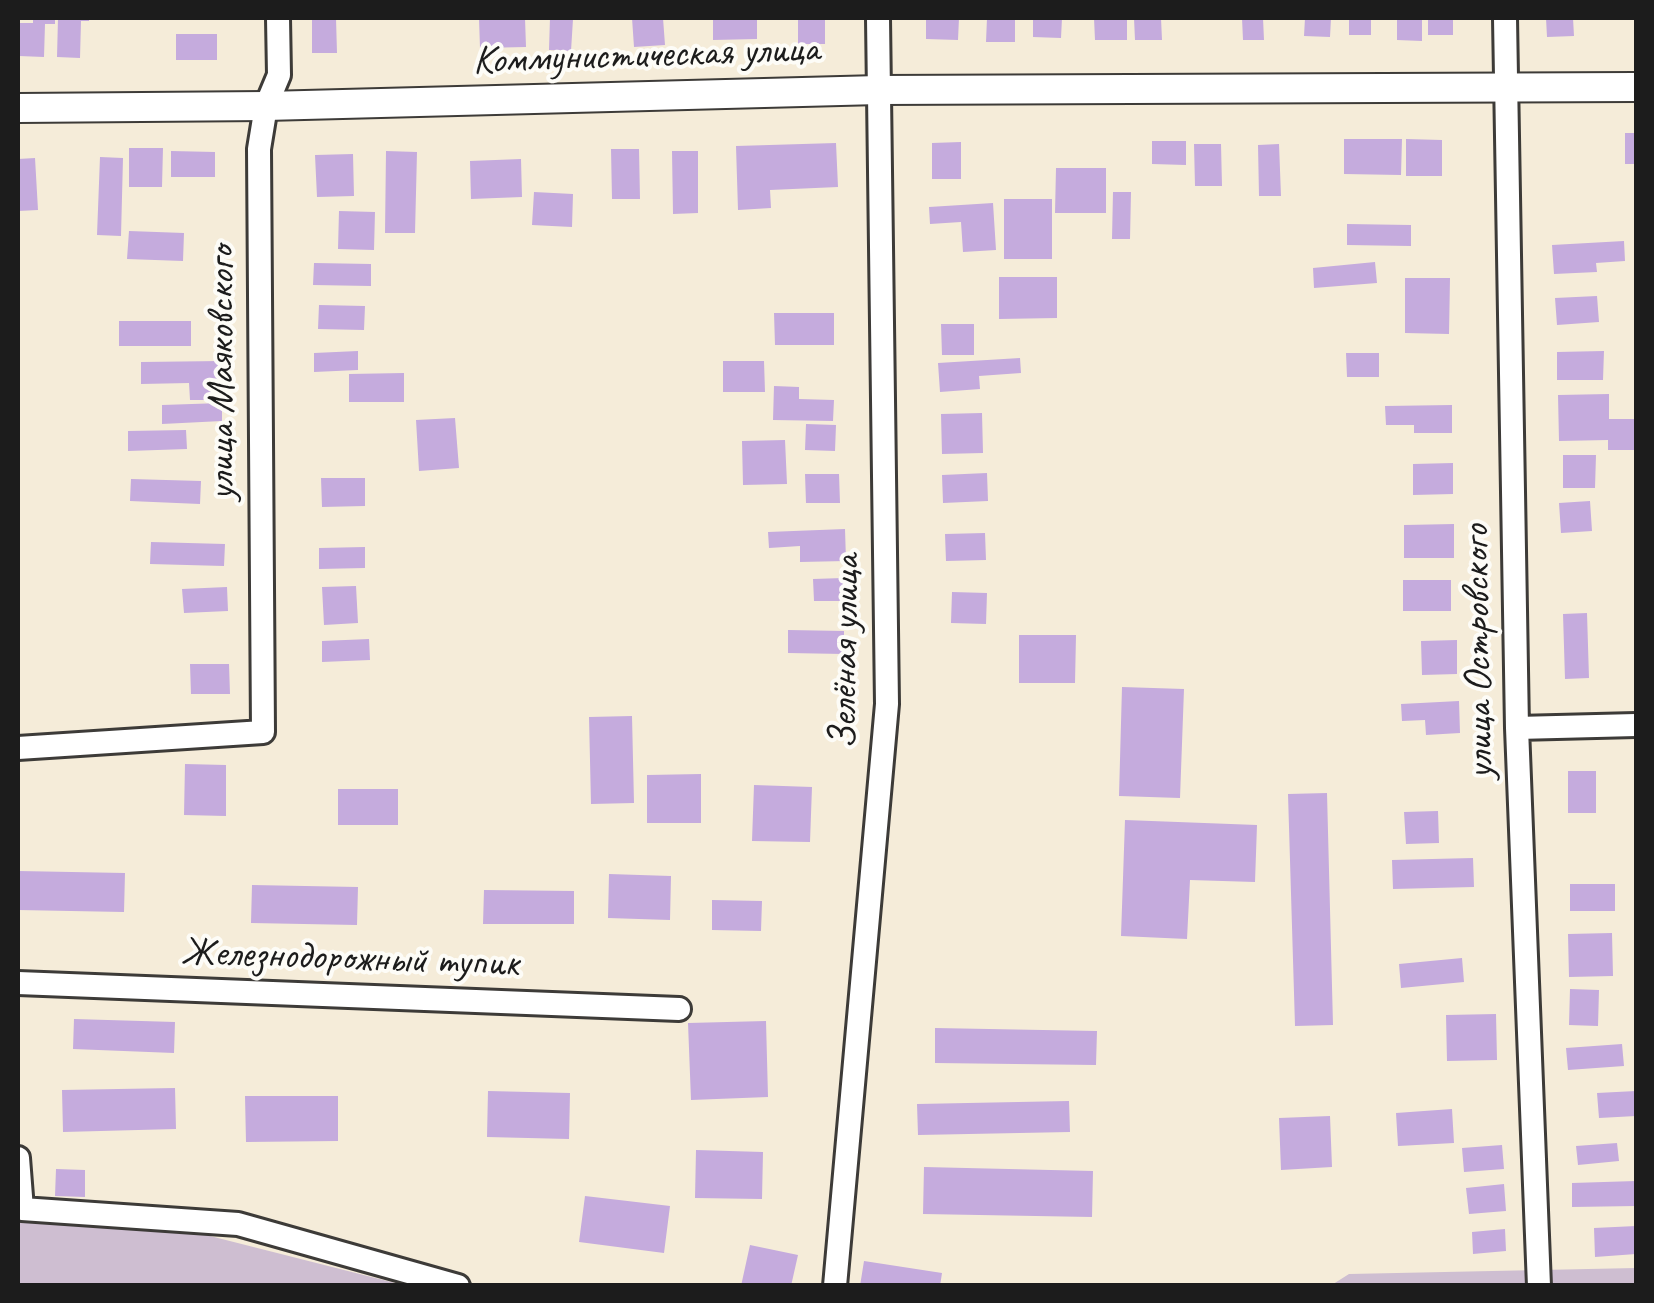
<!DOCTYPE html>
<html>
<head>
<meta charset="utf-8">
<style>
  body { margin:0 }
  #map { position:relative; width:1654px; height:1303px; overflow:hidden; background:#f5ecd9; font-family:Caveat,sans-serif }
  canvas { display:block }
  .frame { position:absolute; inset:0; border:20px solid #1c1c1c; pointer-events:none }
</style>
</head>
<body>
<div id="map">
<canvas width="1654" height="1303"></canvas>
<div class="frame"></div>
</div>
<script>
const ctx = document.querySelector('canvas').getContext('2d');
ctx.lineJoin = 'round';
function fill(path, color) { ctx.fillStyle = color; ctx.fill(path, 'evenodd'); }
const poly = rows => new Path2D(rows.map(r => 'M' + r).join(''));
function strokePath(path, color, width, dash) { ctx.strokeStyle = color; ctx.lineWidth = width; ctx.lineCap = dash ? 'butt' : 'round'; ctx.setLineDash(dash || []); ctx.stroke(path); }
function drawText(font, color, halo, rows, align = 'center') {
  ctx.font = font + ' Caveat,sans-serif'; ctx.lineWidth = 8; ctx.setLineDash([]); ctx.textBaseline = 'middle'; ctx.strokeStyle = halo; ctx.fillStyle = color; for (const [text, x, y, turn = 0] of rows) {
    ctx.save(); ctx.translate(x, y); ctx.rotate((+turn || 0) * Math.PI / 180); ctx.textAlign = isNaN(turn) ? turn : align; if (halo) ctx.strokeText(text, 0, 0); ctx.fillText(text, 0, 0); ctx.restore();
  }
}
fill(poly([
  [155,1222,403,1285,18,1285,18,1223],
  [1636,1268,1636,1285,1330,1286,1349,1274]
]), '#cebed1');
fill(poly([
  [33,18,55,18,55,24,45,24,44,57,19,56,20,23,33,23],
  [58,18,89,18,89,21,81,21,80,58,57,57],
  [312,18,336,18,337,53,312,53],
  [479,18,525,18,526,47,480,48],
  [550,18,573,19,571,51,549,50],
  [632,18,663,18,665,45,634,47],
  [713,18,757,18,757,39,713,40],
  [798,18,825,18,825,44,798,44],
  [926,18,959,18,958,40,926,39],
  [987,18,1015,18,1015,42,986,42],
  [1033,18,1062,18,1061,38,1033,37],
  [1094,18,1127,18,1127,40,1095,40],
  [1134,18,1161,18,1162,40,1135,40],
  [1242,18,1263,18,1264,40,1243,40],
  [1305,18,1331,18,1330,37,1304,36],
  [1349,18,1371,18,1371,35,1349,35],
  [1397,18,1422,18,1422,41,1397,40],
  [1428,18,1453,18,1453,35,1428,35],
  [1546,18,1573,18,1574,36,1547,37],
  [176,34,217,34,217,60,176,60],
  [1625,133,1636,133,1636,164,1625,164],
  [1344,139,1402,139,1401,175,1344,174],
  [1406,139,1442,140,1442,176,1406,176],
  [1152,141,1186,141,1186,165,1152,164],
  [961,142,961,179,932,179,932,143],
  [836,143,838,187,770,190,771,208,738,210,736,146],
  [1194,144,1221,144,1222,186,1195,186],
  [1279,144,1281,196,1259,196,1258,145],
  [129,148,163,148,162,187,129,187],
  [611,149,639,149,640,199,612,199],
  [171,151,215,152,215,177,171,177],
  [386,151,417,152,415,233,385,233],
  [672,151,698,151,698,213,673,214],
  [353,154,354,196,317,197,315,155],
  [100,157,123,158,121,236,97,235],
  [35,158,38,210,18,211,18,159],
  [521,159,522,197,471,199,470,161],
  [1056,168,1106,168,1106,213,1055,213],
  [534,192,573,194,572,227,532,225],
  [1113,192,1131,192,1130,239,1112,239],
  [1004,199,1052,199,1052,259,1004,259],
  [993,203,996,250,963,252,961,222,930,224,929,207],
  [339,211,375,212,374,250,338,249],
  [1347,224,1411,225,1411,246,1347,245],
  [129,231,184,233,183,261,127,259],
  [1624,241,1625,261,1596,263,1597,272,1554,274,1552,245],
  [1375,262,1377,283,1314,288,1313,268],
  [314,263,371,264,371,286,313,285],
  [999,277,1057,277,1057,318,999,319],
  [1405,278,1450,278,1449,334,1405,333],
  [1597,296,1599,322,1557,325,1555,298],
  [319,305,365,306,364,330,318,329],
  [774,313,834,313,834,345,775,345],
  [119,321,191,321,191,346,119,346],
  [941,324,974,324,974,355,942,355],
  [358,351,358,370,314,372,314,353],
  [1604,351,1603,380,1557,380,1557,352],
  [1346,353,1379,353,1379,377,1347,377],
  [1020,358,1021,373,979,376,980,389,940,392,938,363],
  [222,361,222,400,190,400,189,383,141,384,141,362],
  [723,361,764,361,765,392,723,392],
  [404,373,404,402,349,402,349,374],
  [774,386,799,387,799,399,834,400,833,421,773,420],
  [1609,394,1609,419,1636,419,1636,450,1608,450,1608,440,1559,441,1558,395],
  [222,403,222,421,162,424,162,405],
  [1452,405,1452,433,1414,433,1414,425,1386,425,1385,406],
  [982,413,983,453,942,454,941,414],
  [455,418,459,468,419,471,416,420],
  [806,424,836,425,835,451,805,450],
  [186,430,187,449,128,451,128,431],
  [785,440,787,484,743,485,742,441],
  [1563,455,1596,455,1595,488,1563,488],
  [1453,463,1453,494,1413,495,1413,464],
  [987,473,988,501,943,503,942,475],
  [805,474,839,474,840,503,806,503],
  [321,478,365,478,365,506,322,507],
  [131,479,201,481,200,504,130,501],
  [1590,501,1592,531,1561,533,1559,503],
  [1454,524,1454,558,1404,558,1404,525],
  [845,529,846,561,800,562,800,546,769,548,768,532],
  [985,533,986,560,946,561,945,534],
  [151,542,225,544,224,566,150,564],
  [365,547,365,568,319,569,319,548],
  [843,578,843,601,814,601,813,579],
  [1403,580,1451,580,1451,611,1403,611],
  [356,586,358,623,324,625,322,587],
  [227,587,228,611,184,613,182,589],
  [952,592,987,593,986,624,951,623],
  [1587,613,1589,678,1565,679,1563,614],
  [788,630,844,631,844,654,788,653],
  [1019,635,1076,635,1075,683,1019,683],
  [369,639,370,660,322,662,322,641],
  [1457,640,1457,674,1422,675,1421,641],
  [190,664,229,664,230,694,191,694],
  [1122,687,1184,689,1180,798,1119,796],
  [1459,701,1460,733,1426,735,1425,720,1402,721,1401,704],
  [632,716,634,803,591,804,589,717],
  [185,764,226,765,226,816,184,815],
  [1568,771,1596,771,1596,813,1568,813],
  [701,774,701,823,647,823,647,775],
  [754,785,812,787,810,842,752,841],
  [338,789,398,789,398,825,338,825],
  [1327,793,1333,1025,1295,1026,1288,794],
  [1438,811,1439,843,1406,844,1404,812],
  [1125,820,1257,825,1255,882,1190,880,1187,939,1121,936],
  [1473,858,1474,887,1393,889,1392,860],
  [18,871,125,873,124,912,18,910],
  [609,874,671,876,670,920,608,918],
  [1570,884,1615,884,1615,911,1570,911],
  [252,885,358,887,357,925,251,923],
  [484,890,574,891,574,924,483,924],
  [712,900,762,901,761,931,712,930],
  [1612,933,1613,976,1569,977,1568,934],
  [1462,958,1464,982,1401,988,1399,964],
  [1570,989,1599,990,1598,1026,1569,1025],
  [1496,1014,1497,1060,1447,1061,1446,1015],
  [74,1019,175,1022,174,1053,73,1049],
  [766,1021,768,1097,691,1100,688,1023],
  [935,1028,1097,1031,1096,1065,935,1063],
  [1622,1044,1624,1066,1568,1070,1566,1048],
  [175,1088,176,1129,63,1132,62,1090],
  [488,1091,570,1093,569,1139,487,1137],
  [1636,1091,1636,1116,1599,1118,1597,1093],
  [245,1096,338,1096,338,1141,246,1142],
  [1069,1101,1070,1132,918,1135,917,1104],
  [1452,1109,1454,1143,1398,1146,1396,1113],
  [1330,1116,1332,1167,1281,1170,1279,1118],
  [1617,1143,1619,1161,1578,1165,1576,1146],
  [1502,1145,1504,1169,1464,1172,1462,1148],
  [696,1150,763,1152,762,1199,695,1198],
  [924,1167,1093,1171,1092,1217,923,1214],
  [56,1169,85,1170,85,1197,55,1196],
  [1636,1181,1636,1206,1572,1207,1572,1183],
  [1504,1184,1506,1211,1469,1214,1466,1188],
  [585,1196,670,1206,664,1253,579,1242],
  [1636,1226,1636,1254,1595,1257,1594,1228],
  [1505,1229,1506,1251,1473,1254,1472,1232],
  [750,1245,798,1255,791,1286,741,1286],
  [864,1261,942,1273,940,1286,860,1286]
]), '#c5abdd');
const minor = poly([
  [1505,18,1517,728,1539,1286],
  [1517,728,1636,725],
  [18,748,263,732,259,149,266,106,279,75,278,18],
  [18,983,679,1009],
  [18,1158,22,1209,238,1224,458,1286],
  [835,1286,887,704,878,18]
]);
const tertiary = poly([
  [18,108,266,106,879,90,1636,87]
]);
strokePath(minor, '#3d3b38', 28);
strokePath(tertiary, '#3d3b38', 32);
strokePath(minor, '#fff', 22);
strokePath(tertiary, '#fff', 28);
drawText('40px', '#1c1c1c', '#fdfcf7', [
  ["Коммунистическая улица",646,56,-2],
  ["улица Маяковского",223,373,-90],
  ["Зелёная улица",846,652,-89],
  ["улица Островского",1479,652,-91],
  ["Железнодорожный тупик",350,959,2]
]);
</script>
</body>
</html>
